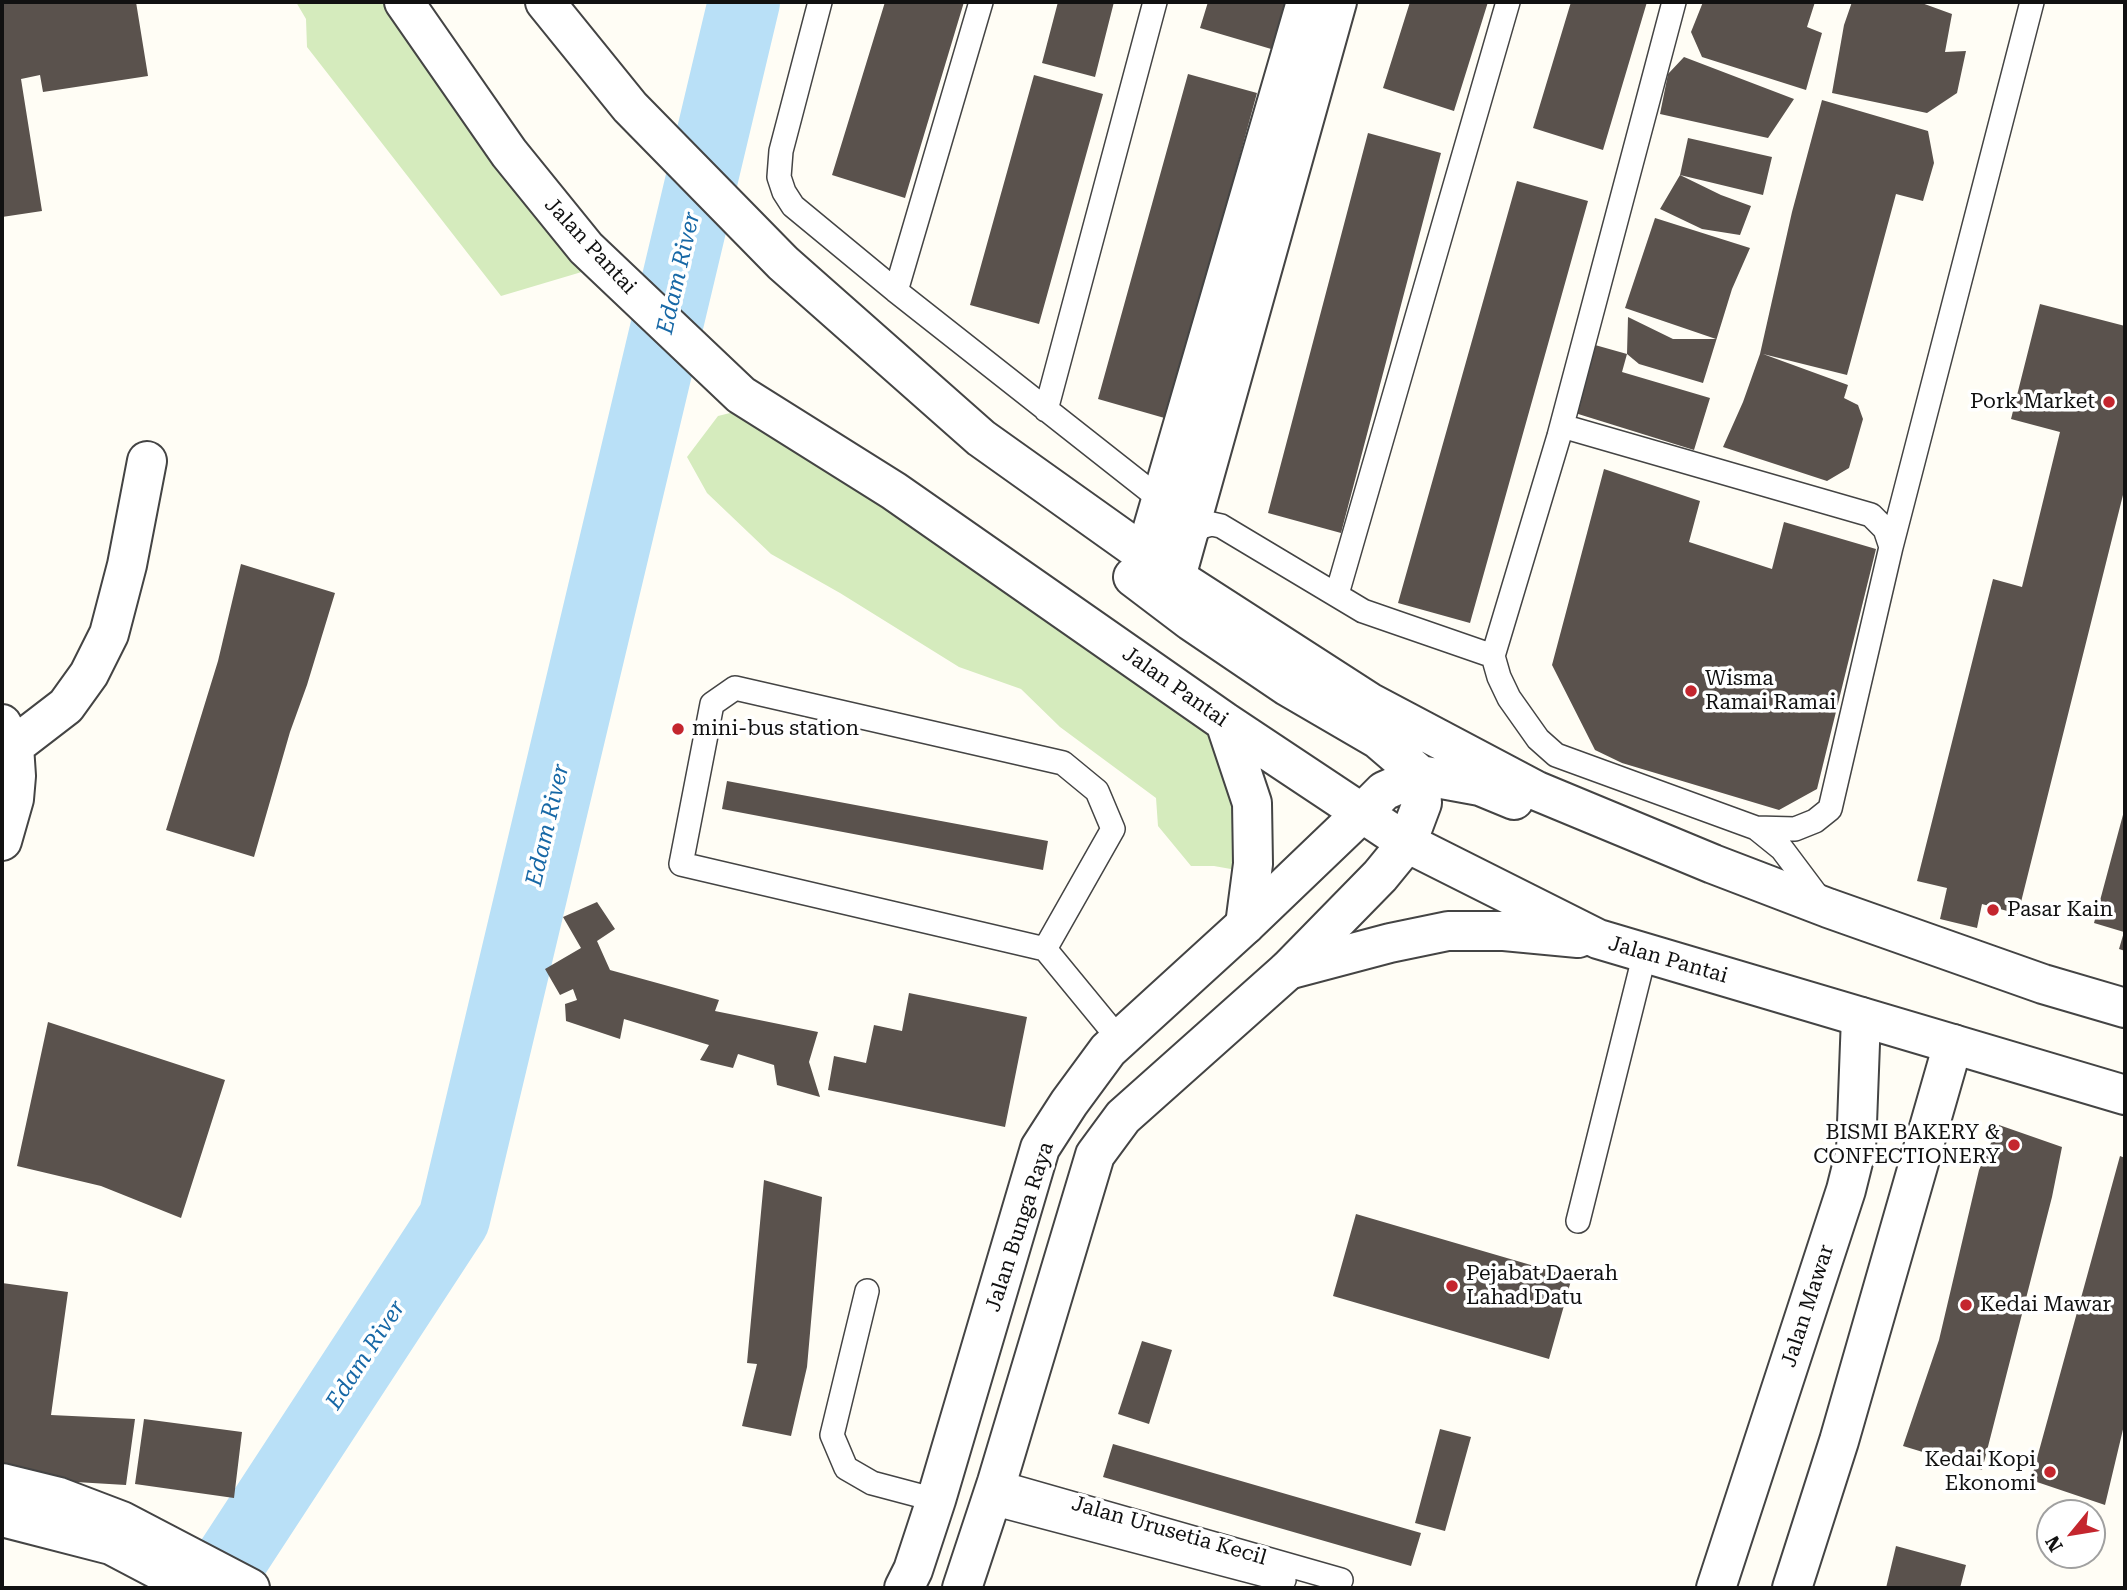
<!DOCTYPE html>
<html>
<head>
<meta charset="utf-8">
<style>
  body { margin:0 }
  #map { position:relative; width:2127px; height:1590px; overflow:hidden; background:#fffdf5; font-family:"Roboto Serif",serif }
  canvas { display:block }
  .frame { position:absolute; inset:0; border:4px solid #111; pointer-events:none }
  .north { position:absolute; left:2036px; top:1499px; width:70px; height:70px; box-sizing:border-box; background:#fff; border:2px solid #a0a0a0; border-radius:50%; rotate:240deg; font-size:19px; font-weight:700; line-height:28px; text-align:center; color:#111 }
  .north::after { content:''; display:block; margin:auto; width:24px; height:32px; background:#c4262e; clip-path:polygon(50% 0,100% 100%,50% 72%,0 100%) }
</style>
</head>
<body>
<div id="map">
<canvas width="2127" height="1590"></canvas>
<div class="frame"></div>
<div class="north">N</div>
</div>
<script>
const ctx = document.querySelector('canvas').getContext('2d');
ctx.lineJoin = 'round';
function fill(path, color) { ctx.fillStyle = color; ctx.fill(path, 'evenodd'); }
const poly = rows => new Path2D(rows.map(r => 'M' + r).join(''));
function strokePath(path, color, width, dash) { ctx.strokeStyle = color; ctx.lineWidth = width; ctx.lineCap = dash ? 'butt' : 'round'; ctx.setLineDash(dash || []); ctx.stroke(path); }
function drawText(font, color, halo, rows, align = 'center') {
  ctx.font = font + ' "Roboto Serif",serif'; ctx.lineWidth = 7; ctx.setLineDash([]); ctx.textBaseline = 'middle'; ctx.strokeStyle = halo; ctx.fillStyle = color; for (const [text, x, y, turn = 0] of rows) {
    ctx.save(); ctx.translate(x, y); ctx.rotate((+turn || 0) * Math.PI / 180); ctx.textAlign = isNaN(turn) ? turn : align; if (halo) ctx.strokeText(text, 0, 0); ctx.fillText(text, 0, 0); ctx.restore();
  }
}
fill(poly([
  [296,2,408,2,585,271,501,296,307,47,306,19],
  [742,410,1217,729,1239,809,1242,871,1214,866,1191,866,1158,826,1156,798,1060,727,1021,689,959,667,840,593,771,554,707,493,687,457,718,416]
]), '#d5ebbd');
strokePath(poly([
  [213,1588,454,1219,744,2]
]), '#b9e0f7', 72);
fill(poly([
  [2,2,136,2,148,76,43,92,40,75,21,79,42,211,2,217],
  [885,2,964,2,905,198,832,175],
  [1058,2,1114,2,1095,77,1042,63],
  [1208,2,1293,2,1278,51,1200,28],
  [1410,2,1488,2,1454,111,1383,88],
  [1571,2,1647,2,1603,150,1533,128],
  [1703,2,1815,2,1807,27,1822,33,1806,90,1702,57,1691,32],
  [1852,2,1919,2,1952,14,1945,52,1966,51,1957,93,1927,113,1832,93,1844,25],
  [1684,57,1794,99,1768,138,1660,114,1668,74],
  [1188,74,1257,93,1168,419,1098,399],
  [1034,75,1103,94,1039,324,970,305],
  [1822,100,1928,131,1934,163,1923,201,1896,194,1847,375,1763,354,1848,385,1844,398,1858,405,1863,419,1849,468,1827,481,1723,447,1743,402,1760,354,1792,212],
  [1368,133,1441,153,1341,533,1268,513],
  [1688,138,1772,157,1763,195,1680,175],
  [1680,175,1721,195,1751,206,1740,235,1702,229,1660,209],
  [1517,181,1588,201,1470,623,1398,603],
  [1655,218,1750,248,1732,289,1703,383,1639,364,1627,354,1622,372,1710,398,1694,450,1575,413,1595,345,1627,354,1628,317,1673,339,1716,339,1625,308],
  [2040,304,2125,326,2125,487,2018,914,1982,904,1977,928,1940,919,1947,888,1917,881,1993,579,2022,587,2060,432,2011,419],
  [1604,469,1700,501,1689,542,1772,569,1784,522,1876,549,1817,789,1779,810,1622,763,1595,750,1552,665],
  [241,564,335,593,307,685,290,732,254,857,166,830,218,661],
  [727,781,1048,841,1043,870,722,809],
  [2124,811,2125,811,2125,951,2119,949,2124,932,2094,923],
  [597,902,615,929,597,941,610,970,719,1000,715,1011,818,1032,809,1062,820,1097,777,1085,774,1065,738,1054,733,1068,700,1060,709,1045,624,1019,620,1039,566,1021,565,1004,577,1000,573,989,560,995,545,969,581,948,563,917],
  [909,993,1027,1017,1005,1127,828,1090,834,1056,866,1063,874,1025,902,1031],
  [48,1022,225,1080,181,1218,101,1186,17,1166],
  [1999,1125,2062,1147,2052,1197,1982,1470,1903,1446,1939,1340,1979,1170],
  [2120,1156,2125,1158,2125,1421,2105,1505,2031,1480],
  [764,1180,822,1197,807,1367,791,1436,742,1426,757,1364,747,1363],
  [1356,1214,1572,1277,1549,1359,1333,1296],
  [2,1283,68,1292,51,1415,135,1419,126,1485,42,1480,2,1474],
  [1142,1341,1172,1350,1149,1424,1118,1414],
  [144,1419,242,1432,234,1498,135,1484],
  [1440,1429,1471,1437,1445,1531,1415,1523],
  [1113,1444,1421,1533,1411,1566,1103,1477],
  [1896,1546,1966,1565,1960,1588,1886,1588]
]), '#5a524d');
const service = poly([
  [820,2,781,151,779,177,784,192,793,206,896,291,1160,499],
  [1674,2,1559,436,1493,656,1499,677,1509,698,1538,739,1556,755,1756,828,1782,849,1821,901],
  [896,291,981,2],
  [1046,410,1155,2],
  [1562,426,1871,515,1885,529,1891,547,1830,809,1815,821,1795,829,1756,828],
  [1187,541,1201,527,1212,524,1221,526,1363,611,1493,656],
  [1891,547,2032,2],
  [1337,594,1508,2],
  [1045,949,1113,829,1097,791,1063,763,735,688,712,704,681,864,1045,949,1119,1039],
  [1578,1221,1645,953],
  [867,1291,832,1435,846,1468,872,1483,936,1500],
  [997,1482,1341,1580],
  [991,1503,1284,1580]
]);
const minor = poly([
  [1145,555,1306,2],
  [1176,577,1337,2],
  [2,724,14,746,16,776,14,799,2,841],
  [14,746,66,706,89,674,109,634,127,565,147,461],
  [904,1588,913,1570,936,1500,1040,1148,1069,1103,1108,1050,1245,925,1362,813],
  [962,1588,997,1482,1095,1155,1123,1117,1288,970,1380,876,1407,843],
  [1716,1588,1846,1190,1856,1150,1861,1017],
  [1792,1588,1839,1441,1953,1044]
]);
const tertiary = poly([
  [404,2,509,153,586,248,741,395,894,491,1225,722,1407,843,1598,939,2125,1095],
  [545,2,630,107,783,263,981,438,1186,584,1369,702,1537,791,1713,864,1828,908,2043,984,2125,1008],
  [1133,577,1191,621,1287,686,1378,739,1420,775,1480,786,1514,800],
  [1225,722,1252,803,1253,864,1245,925],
  [1362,813,1384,791,1420,775],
  [1407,843,1422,803,1420,775],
  [1288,970,1390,943,1448,931,1504,931,1578,938],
  [2,1483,59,1497,122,1521,250,1588],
  [2,1517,111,1545,193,1588]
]);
strokePath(service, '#444', 26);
strokePath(minor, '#444', 42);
strokePath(tertiary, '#444', 42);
strokePath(service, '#fff', 23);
strokePath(minor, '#fff', 38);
strokePath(tertiary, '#fff', 38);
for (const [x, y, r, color] of [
  [2109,402,7,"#c4262e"],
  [1691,691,7,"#c4262e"],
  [678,729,7,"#c4262e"],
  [1993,910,7,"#c4262e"],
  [2014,1145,7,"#c4262e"],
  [1452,1286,7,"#c4262e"],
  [1966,1305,7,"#c4262e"],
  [2050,1472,7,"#c4262e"]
]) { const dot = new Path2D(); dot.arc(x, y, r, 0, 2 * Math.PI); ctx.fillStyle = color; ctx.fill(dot); strokePath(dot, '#fff', 2.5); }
drawText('21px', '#111', '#fff', [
  ["Jalan Pantai",590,246,47],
  ["Jalan Pantai",1175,687,35],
  ["Jalan Pantai",1668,960,16],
  ["Jalan Bunga Raya",1020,1227,-72],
  ["Jalan Mawar",1808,1306,-72],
  ["Jalan Urusetia Kecil",1169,1531,16]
]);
drawText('21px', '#111', '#fff', [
  ["Pork Market",2095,402,"right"],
  ["Wisma",1705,679],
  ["Ramai Ramai",1705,703],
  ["mini-bus station",692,729],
  ["Pasar Kain",2007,910],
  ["BISMI BAKERY &",2000,1133,"right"],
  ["CONFECTIONERY",2000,1157,"right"],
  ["Pejabat Daerah",1466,1274],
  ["Lahad Datu",1466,1298],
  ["Kedai Mawar",1980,1305],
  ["Kedai Kopi",2036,1460,"right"],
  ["Ekonomi",2036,1484,"right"]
], 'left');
drawText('italic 23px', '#1768a6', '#fff', [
  ["Edam River",679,273,-77],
  ["Edam River",548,825,-77],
  ["Edam River",366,1355,-57]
]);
</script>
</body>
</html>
